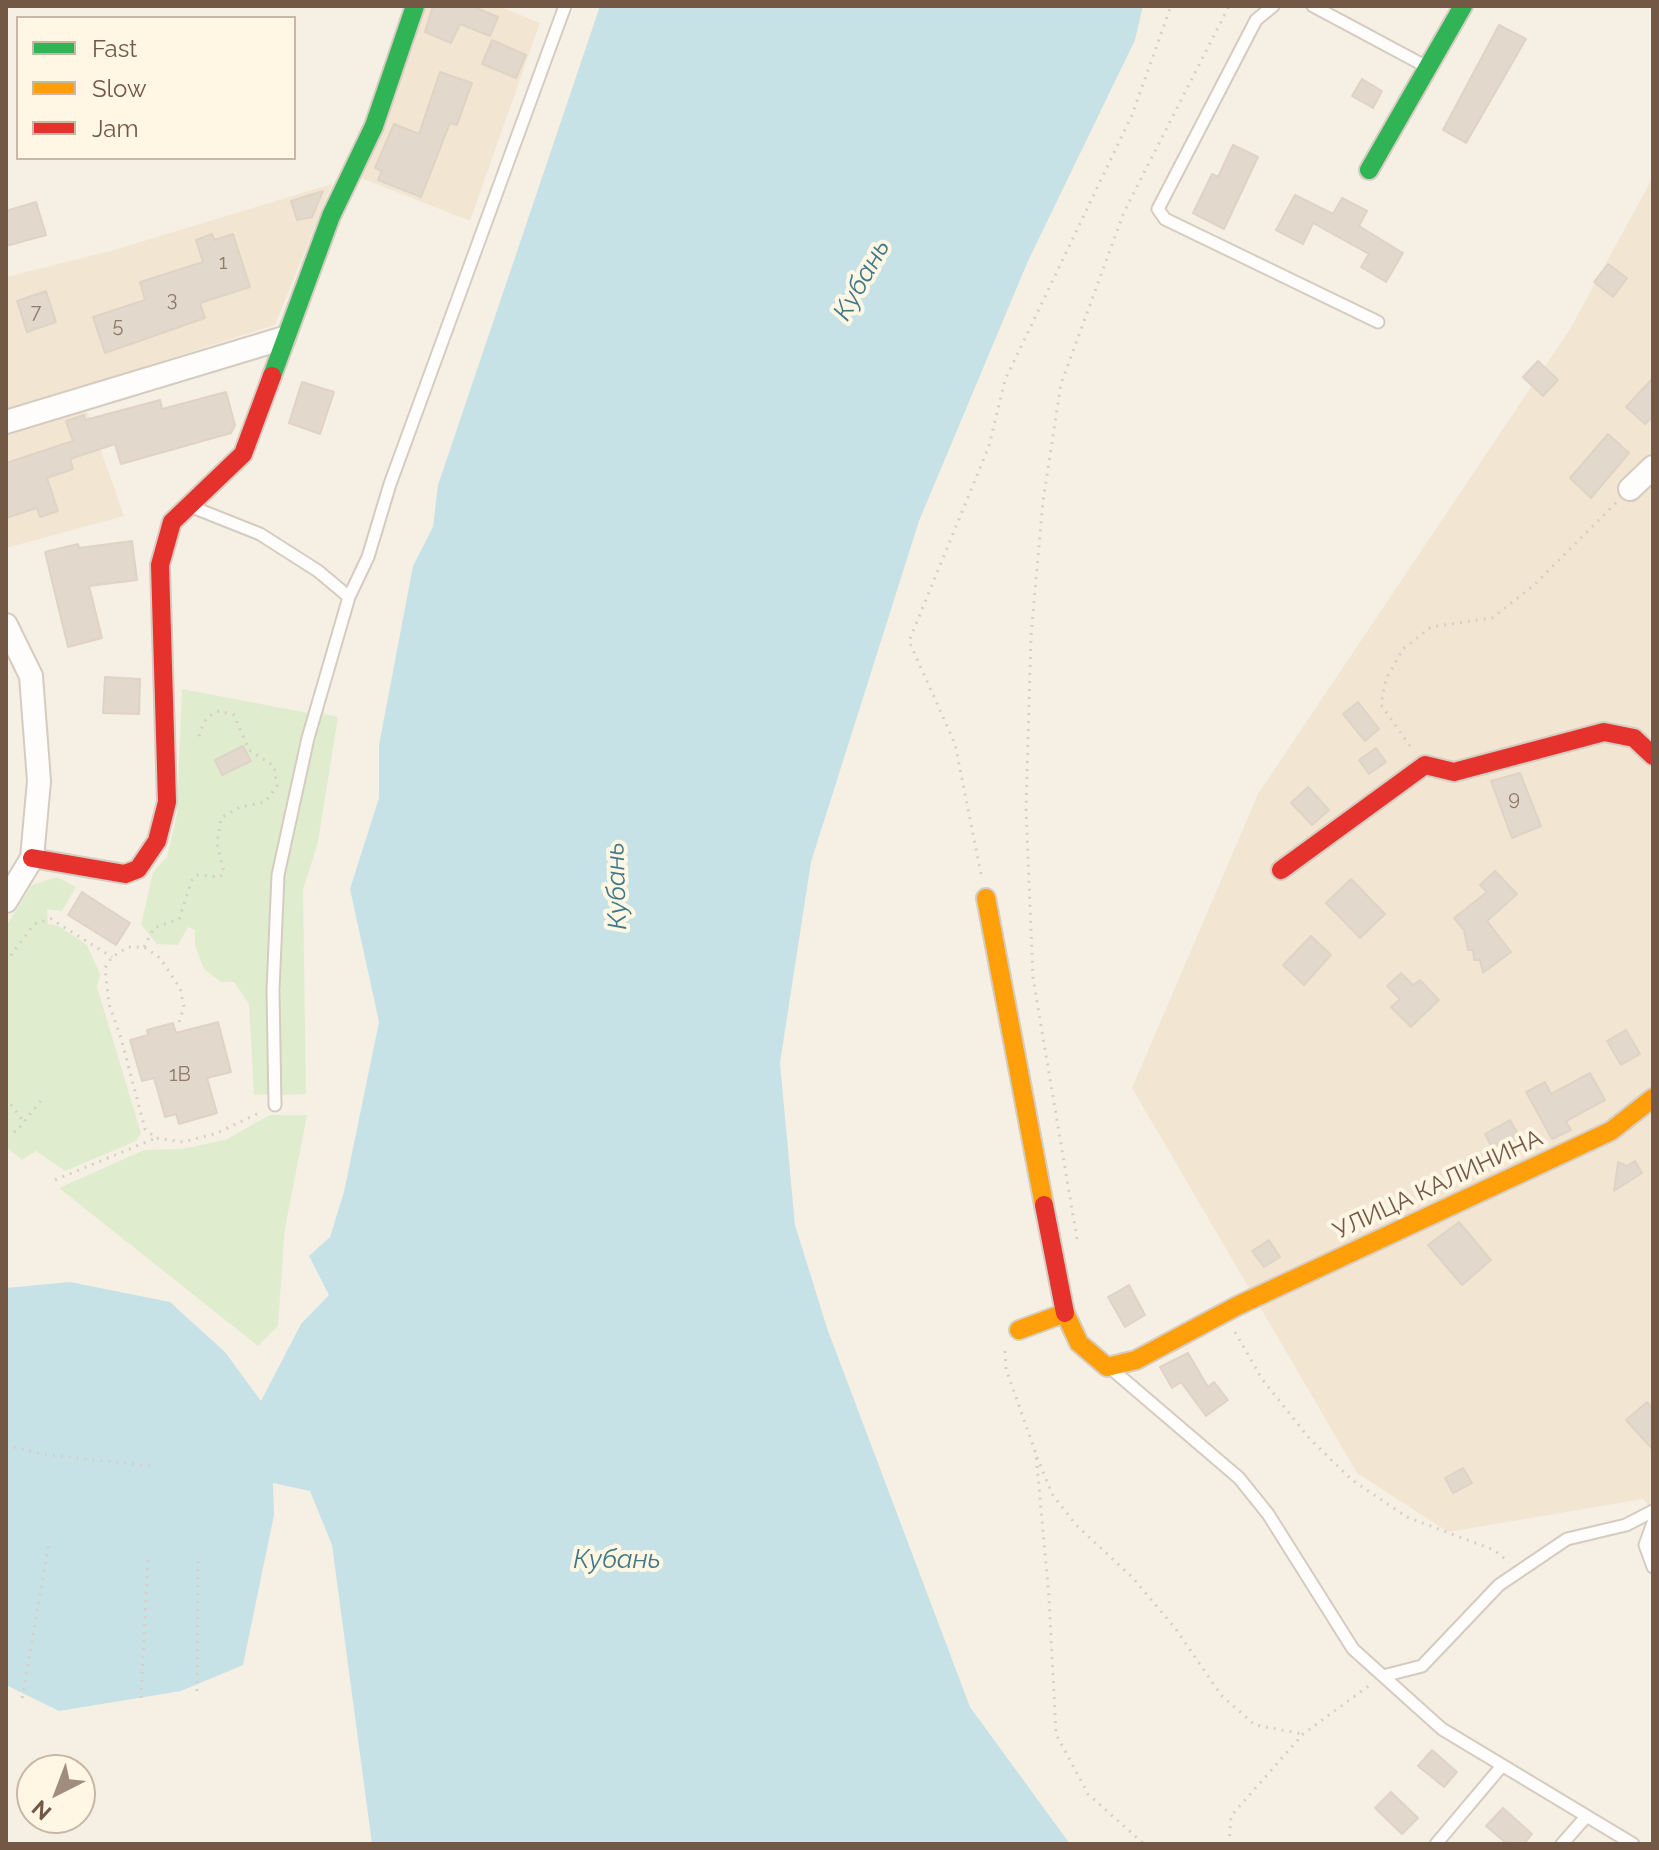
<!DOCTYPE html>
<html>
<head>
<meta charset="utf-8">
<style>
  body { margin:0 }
  #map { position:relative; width:1659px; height:1850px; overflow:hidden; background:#f6f0e4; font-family:Raleway,sans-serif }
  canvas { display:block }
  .frame { position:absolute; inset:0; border:8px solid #735845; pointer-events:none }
  .legend { position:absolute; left:16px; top:16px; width:280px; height:144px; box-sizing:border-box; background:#fff6e4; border:2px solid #c7b7a4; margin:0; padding:10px 14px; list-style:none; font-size:24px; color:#735845 }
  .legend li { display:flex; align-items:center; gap:16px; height:40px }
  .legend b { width:40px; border:2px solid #c7b7a4 }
  .north { position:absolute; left:16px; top:1754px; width:80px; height:80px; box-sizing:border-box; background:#fff6e4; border:2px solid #c7b7a4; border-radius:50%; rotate:222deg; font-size:22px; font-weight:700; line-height:32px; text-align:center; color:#735845 }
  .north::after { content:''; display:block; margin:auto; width:28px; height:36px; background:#a18d7d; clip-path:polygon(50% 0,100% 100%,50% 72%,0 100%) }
</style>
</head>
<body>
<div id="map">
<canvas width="1659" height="1850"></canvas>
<div class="frame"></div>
<ul class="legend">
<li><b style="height:10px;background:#30b455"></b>Fast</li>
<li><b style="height:10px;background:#ff9f0a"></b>Slow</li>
<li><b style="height:10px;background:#e5322d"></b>Jam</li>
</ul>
<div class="north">N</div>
</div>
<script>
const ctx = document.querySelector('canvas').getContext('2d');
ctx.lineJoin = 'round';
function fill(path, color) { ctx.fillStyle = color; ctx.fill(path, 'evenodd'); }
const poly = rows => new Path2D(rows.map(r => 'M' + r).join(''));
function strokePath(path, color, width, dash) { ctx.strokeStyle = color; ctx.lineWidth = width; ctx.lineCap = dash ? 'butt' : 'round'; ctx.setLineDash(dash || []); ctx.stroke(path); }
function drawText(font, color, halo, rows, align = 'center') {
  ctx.font = font + ' Raleway,sans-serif'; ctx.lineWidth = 8; ctx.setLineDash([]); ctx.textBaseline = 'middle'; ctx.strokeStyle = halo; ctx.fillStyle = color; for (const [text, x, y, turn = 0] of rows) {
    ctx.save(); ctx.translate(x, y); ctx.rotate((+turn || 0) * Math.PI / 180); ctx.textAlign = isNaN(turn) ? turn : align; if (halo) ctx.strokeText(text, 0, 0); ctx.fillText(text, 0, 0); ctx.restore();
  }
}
fill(poly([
  [422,6,499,6,540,23,470,221,351,174],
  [1653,177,1653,1512,1643,1499,1448,1532,1357,1473,1132,1088,1258,794,1570,329],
  [332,184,275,325,6,411,6,277,114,250],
  [86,408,124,516,6,548,6,430]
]), '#f2e6d3');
fill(poly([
  [182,689,308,713,271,874,267,991,270,1094,254,1095,249,1004,234,982,221,982,204,969,195,946,195,930,188,927,178,945,157,944,141,925,153,872,167,857,177,814],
  [321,713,338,717,318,842,303,890,306,1094,280,1095,281,873,311,736],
  [57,877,76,887,62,911,47,909,48,924,59,926,87,945,100,974,97,987,141,1133,136,1141,65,1171,36,1151,22,1160,6,1147,6,926,32,885],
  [270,1115,307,1115,285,1228,278,1326,258,1346,59,1188,144,1150,182,1149,225,1140]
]), '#dfedce');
fill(poly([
  [600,6,1143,6,1135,40,1028,261,919,521,811,862,780,1063,795,1225,827,1328,970,1707,1070,1844,372,1844,332,1545,310,1491,273,1483,274,1515,243,1665,181,1691,59,1711,6,1685,6,1288,70,1282,170,1302,225,1352,261,1401,301,1324,329,1295,309,1256,330,1237,344,1192,379,1022,350,889,379,798,379,745,413,566,433,527,438,485]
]), '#c6e2e6');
const building = poly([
  [433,6,472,6,498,17,490,36,460,24,451,43,425,32,433,6],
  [1499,25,1526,39,1466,143,1443,130,1499,25],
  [492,40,526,55,516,78,482,64,492,40],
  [440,72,472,83,457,125,450,123,421,197,378,180,382,171,375,168,394,124,419,134,440,72],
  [1362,79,1382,91,1373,108,1352,96,1362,79],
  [1233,145,1258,157,1224,229,1193,213,1212,174,1218,177,1233,145],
  [323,191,312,217,297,220,291,201,323,191],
  [1295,195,1333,214,1342,198,1367,211,1359,226,1403,253,1386,282,1361,267,1369,254,1313,223,1303,244,1276,230,1295,195],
  [36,202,46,235,6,246,6,211,36,202],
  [212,234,214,240,233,234,250,287,200,303,205,318,105,353,93,317,145,300,140,282,203,262,196,240,212,234],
  [1608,264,1627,278,1613,297,1594,282,1608,264],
  [46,291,56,322,27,332,17,301,46,291],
  [1538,361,1558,380,1543,396,1523,377,1538,361],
  [1653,378,1653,416,1645,424,1626,407,1653,378],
  [302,382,334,392,320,434,289,423,302,382],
  [226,392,235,425,231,433,121,464,115,444,70,459,73,469,47,478,58,511,40,517,37,508,6,518,6,463,73,441,66,421,84,415,85,420,160,400,162,409,226,392],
  [1608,434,1629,453,1591,498,1570,478,1608,434],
  [132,541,137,580,89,586,102,638,68,647,45,552,78,544,79,548,132,541],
  [105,677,140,679,139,714,103,713,105,677],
  [1358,702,1379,729,1365,741,1343,714,1358,702],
  [243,746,251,761,222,775,215,760,243,746],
  [1376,748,1386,762,1369,774,1359,760,1376,748],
  [1520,773,1541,826,1512,838,1491,781,1520,773],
  [1308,787,1329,810,1312,825,1291,803,1308,787],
  [1495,871,1517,894,1487,921,1511,952,1483,973,1480,960,1474,960,1473,950,1468,950,1464,930,1454,918,1487,892,1480,885,1495,871],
  [1351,879,1385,914,1360,938,1326,903,1351,879],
  [82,892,130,923,116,945,68,915,82,892],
  [1311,936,1331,955,1304,985,1283,965,1311,936],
  [1401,973,1413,985,1420,980,1439,1000,1411,1027,1391,1007,1400,999,1387,986,1401,973],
  [218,1022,231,1072,207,1078,217,1113,179,1124,176,1114,165,1117,154,1078,142,1081,130,1040,148,1035,147,1030,173,1023,176,1033,218,1022],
  [1626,1030,1640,1054,1621,1065,1607,1041,1626,1030],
  [1590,1073,1605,1100,1566,1121,1571,1130,1552,1139,1526,1092,1545,1082,1551,1094,1590,1073],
  [1510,1120,1525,1147,1499,1161,1485,1134,1510,1120],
  [1635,1161,1642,1173,1614,1191,1618,1162,1627,1166,1635,1161],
  [1459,1222,1491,1260,1462,1285,1428,1245,1459,1222],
  [1269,1240,1280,1257,1264,1267,1252,1251,1269,1240],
  [1129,1285,1145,1315,1125,1327,1108,1297,1129,1285],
  [1188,1353,1208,1387,1214,1382,1228,1400,1206,1416,1181,1382,1172,1388,1160,1367,1188,1353],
  [1647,1402,1653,1409,1653,1450,1626,1420,1647,1402],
  [1463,1468,1472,1483,1453,1493,1445,1478,1463,1468],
  [1432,1750,1457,1772,1444,1787,1418,1766,1432,1750],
  [1391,1792,1418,1818,1402,1834,1375,1808,1391,1792],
  [1503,1808,1532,1834,1524,1844,1507,1844,1486,1826,1503,1808]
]);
fill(building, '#e2d8cc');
strokePath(building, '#dfd3c6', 2);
const lane = poly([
  [1273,6,1256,20,1158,209,1165,219,1378,322],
  [1313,6,1427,67],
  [192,507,260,534,318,571,349,597],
  [275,1105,273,990,278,875,308,738,349,597,368,557,390,484,565,6],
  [1115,1372,1239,1478,1268,1514,1353,1649,1442,1729,1633,1844],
  [1653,1523,1645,1545,1653,1567],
  [1383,1676,1422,1666,1499,1585,1567,1539,1626,1525,1653,1511],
  [1436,1844,1501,1767],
  [1562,1844,1585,1818]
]);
const street = poly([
  [6,422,284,338],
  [1630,489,1653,467],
  [6,625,31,676,39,781,32,858,6,901]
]);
const fast = poly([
  [1369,170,1463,6],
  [272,376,331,216,374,126,415,6]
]);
const slow = poly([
  [986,898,1044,1205],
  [1019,1330,1065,1313,1079,1343,1107,1367,1136,1360,1237,1306,1611,1131,1653,1098]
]);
const jam = poly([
  [32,858,125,874,138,869,157,841,167,802,160,565,172,522,243,454,272,376],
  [1281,870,1425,765,1454,772,1604,732,1634,738,1653,756],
  [1044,1205,1065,1313]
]);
strokePath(lane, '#d5cbc0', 15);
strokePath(street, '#d5cbc0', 26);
strokePath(fast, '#d6ccc1', 22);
strokePath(slow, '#d6ccc1', 22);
strokePath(jam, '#d6ccc1', 22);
strokePath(poly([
  [1410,746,1381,705,1386,679,1403,649,1431,627,1492,618,1533,586,1617,502],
  [981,874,955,744,909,641,989,446,1005,380,1132,115,1171,6],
  [144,947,154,928,179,919,192,880,197,875,220,877,224,873,217,843,221,818,240,807,265,802,277,786,274,766,249,750,234,715,219,711,212,714,204,722,198,739],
  [6,962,34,924,51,919,112,957],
  [179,1022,184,1007,180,988,160,958,144,947,128,947,112,957,105,968,109,1004,121,1038,145,1129,156,1138,183,1142,217,1133,261,1112],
  [6,1098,24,1122],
  [6,1130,16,1132,43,1098],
  [55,1180,156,1138],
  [1077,1239,1033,978,1026,809,1031,636,1043,501,1061,384,1124,212,1229,6],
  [1235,1332,1262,1379,1310,1439,1352,1480,1407,1517,1494,1550,1509,1562],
  [1005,1351,1006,1369,1036,1454,1049,1597,1056,1734,1088,1794,1144,1844],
  [6,1445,42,1454,152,1466],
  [1037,1457,1052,1494,1076,1525,1133,1578,1175,1628,1221,1695,1255,1725,1303,1734],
  [197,1691,198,1558],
  [22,1698,49,1543],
  [141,1698,148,1558],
  [1229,1844,1231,1816,1303,1734,1370,1685]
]), '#d7cfc7', 3, [2, 6]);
strokePath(lane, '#fefdfb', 11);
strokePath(street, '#fefdfb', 22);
strokePath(fast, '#30b455', 18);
strokePath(slow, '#ff9f0a', 18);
strokePath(jam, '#e5322d', 18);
drawText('20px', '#907a69', null, [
  ["1",223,263],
  ["3",172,300],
  ["7",36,312],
  ["5",118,326],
  ["9",1514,799],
  ["1В",180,1075]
]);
drawText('24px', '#735845', '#fff6e4', [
  ["УЛИЦА КАЛИНИНА",1438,1185,-25]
]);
drawText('italic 26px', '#3e7888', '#fff6e4', [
  ["Кубань",862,280,-61],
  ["Кубань",617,886,-92],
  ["Кубань",617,1560]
]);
</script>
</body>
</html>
